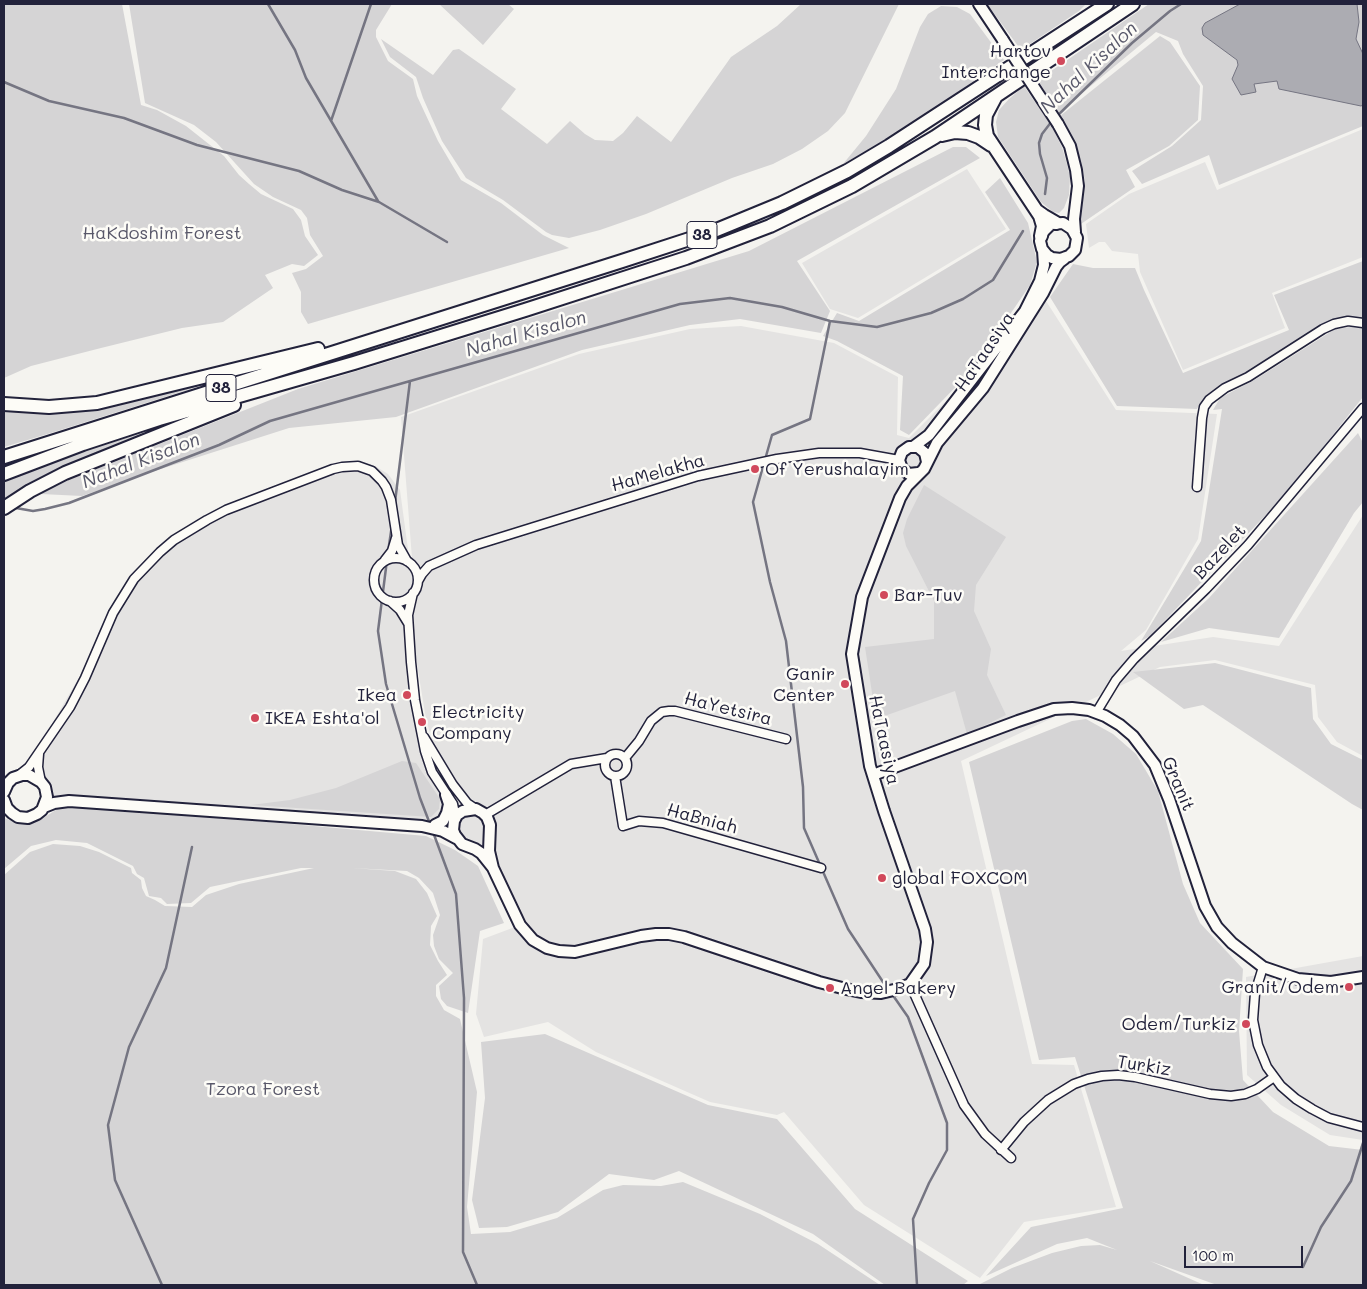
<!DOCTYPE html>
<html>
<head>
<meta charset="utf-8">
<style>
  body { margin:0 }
  #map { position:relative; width:1367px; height:1289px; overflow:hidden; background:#f4f3ef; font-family:Mali,sans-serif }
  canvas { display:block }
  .frame { position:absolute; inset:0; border:5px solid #22223b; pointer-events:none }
  .scale { position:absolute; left:1184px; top:1246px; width:119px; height:22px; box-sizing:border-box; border:2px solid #22223b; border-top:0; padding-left:6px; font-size:15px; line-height:18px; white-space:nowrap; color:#22223b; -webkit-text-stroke:4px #fdfcf7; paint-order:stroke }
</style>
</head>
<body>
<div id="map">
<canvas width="1367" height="1289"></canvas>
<div class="frame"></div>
<div class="scale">100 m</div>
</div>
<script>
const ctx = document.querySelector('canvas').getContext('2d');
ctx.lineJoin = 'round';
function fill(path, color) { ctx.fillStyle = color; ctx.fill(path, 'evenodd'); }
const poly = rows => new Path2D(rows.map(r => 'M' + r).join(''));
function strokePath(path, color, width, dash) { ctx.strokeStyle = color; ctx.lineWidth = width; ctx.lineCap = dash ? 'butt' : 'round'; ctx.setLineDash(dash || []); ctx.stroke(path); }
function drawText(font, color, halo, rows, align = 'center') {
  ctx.font = font + ' Mali,sans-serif'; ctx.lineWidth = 5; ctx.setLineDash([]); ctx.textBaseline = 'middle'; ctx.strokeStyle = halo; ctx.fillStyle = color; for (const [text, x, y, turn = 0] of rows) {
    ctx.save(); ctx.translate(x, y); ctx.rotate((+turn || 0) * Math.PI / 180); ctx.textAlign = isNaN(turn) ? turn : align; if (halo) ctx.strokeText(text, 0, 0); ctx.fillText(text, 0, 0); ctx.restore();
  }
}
fill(poly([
  [1363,129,1363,257,1272,293,1285,328,1183,370,1140,272,1138,254,1112,251,1105,242,1099,242,1089,248,1086,224,1129,194,1205,162,1217,190],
  [967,169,1006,229,858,318,830,309,802,263],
  [1046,301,1116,410,1217,414,1198,539,1146,630,1121,651,1213,637,1279,646,1363,515,1363,756,1337,742,1318,717,1315,685,1215,660,1160,667,961,761,1032,1064,1074,1065,1116,1207,1024,1222,980,1278,864,1205,784,1112,777,1115,710,1102,596,1052,548,1022,484,1037,476,1014,483,939,523,924,493,850,491,818,472,802,450,777,471,804,487,816,489,840,482,847,465,848,448,839,424,831,71,804,52,797,42,789,34,771,38,748,85,667,100,629,116,597,157,548,184,529,222,506,341,462,358,461,375,466,388,474,400,490,409,557,421,580,411,614,414,664,421,709,429,741,433,747,425,713,416,658,413,616,423,577,412,558,401,417,579,354,690,329,741,326,834,343,898,377,897,435,909,438],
  [1363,956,1363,1140,1330,1135,1281,1105,1247,1075,1246,977]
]), '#e4e3e2');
fill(poly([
  [4,4,122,4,141,105,157,110,186,126,224,156,239,175,249,184,261,194,293,209,301,220,305,236,318,255,304,266,292,264,265,275,273,288,223,322,182,328,101,348,31,366,4,378],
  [129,4,392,4,376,30,376,37,388,61,413,79,417,96,438,141,461,180,501,203,543,235,569,248,308,324,301,312,301,292,292,273,306,269,323,256,310,235,307,218,301,210,273,197,254,184,216,142,194,125,145,103],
  [439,4,508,4,514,9,483,45],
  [801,4,899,4,845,113,828,131,802,149,773,164,732,178,646,214,600,230,569,238,552,235,546,232,503,200,466,178,442,141,423,98,416,77,390,57,381,39,433,75,453,50,459,49,516,89,501,109,547,144,570,121,585,134,595,140,613,141,623,133,637,116,671,142,731,57,777,26],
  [987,4,1086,4,1079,11,1021,50],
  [1149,4,1363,4,1363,126,1219,185,1209,155,1142,184,1132,171,1172,146,1201,120,1203,86,1183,54,1178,41,1156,32,1058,113,1038,80],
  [941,6,957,7,970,14,1004,60,899,133,843,164,866,136,896,89,920,27,928,14],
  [1160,36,1170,42,1200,86,1198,120,1169,146,1126,170,1135,187,1078,226,1085,181,1081,161,1074,142,1060,116],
  [1024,86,1052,127,1062,147,1067,164,1070,177,1069,195,1064,208,1059,213,1053,212,1041,202,998,137,996,122,999,110,1009,99],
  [953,147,966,147,980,158,797,261,830,311,821,333,740,319,690,325,582,350,396,417,289,428,142,475,82,496,41,494,71,479,298,389,749,251],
  [1000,178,1028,223,1037,262,1030,285,973,369,909,435,900,430,903,376,837,341,823,336,837,313,859,321,1010,230,985,192],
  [1363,261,1363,319,1343,317,1331,320,1250,372,1225,384,1202,400,1197,409,1117,406,1050,297,1073,264,1093,268,1135,268,1144,290,1183,373,1289,330,1274,295],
  [1350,327,1363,328,1363,397,1284,496,1150,636,1141,641,1201,541,1222,409,1213,410,1220,398,1256,379,1335,329],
  [244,372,51,433,4,447,4,408,27,411],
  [221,405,4,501,4,479,88,448],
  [1358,433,1363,443,1363,502,1354,513,1279,638,1209,628,1161,642,1209,598],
  [924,485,1006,537,976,585,974,611,991,649,987,675,1006,715,967,734,955,691,876,719,865,647,934,639,934,601,906,546,903,533,907,519],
  [1215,663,1311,688,1313,719,1331,744,1363,760,1363,810,1352,804,1203,705,1184,709,1133,672],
  [1086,719,1113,734,1136,754,1158,791,1183,884,1200,923,1243,969,1239,1031,1243,1080,1273,1112,1329,1146,1363,1150,1363,1285,1217,1285,1150,1261,1204,1285,978,1285,1012,1268,1052,1253,1081,1246,1100,1245,1117,1250,1087,1238,1057,1244,986,1276,1031,1227,1123,1208,1075,1057,1039,1060,969,762,1072,721],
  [402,761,416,763,440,799,439,809,431,817,251,805,290,800,336,788],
  [65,804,426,836,455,850,478,866,504,923,480,931,468,1013,447,1006,441,999,439,986,453,973,439,959,434,946,433,935,440,915,433,893,419,878,407,871,352,868,395,871,416,879,427,893,437,916,431,926,430,945,438,961,447,975,436,985,436,996,444,1010,460,1019,477,1092,467,1207,471,1234,510,1232,557,1218,603,1190,623,1185,661,1186,683,1182,760,1214,818,1244,880,1285,4,1285,4,875,30,852,53,844,80,846,99,852,131,868,132,873,141,880,142,888,146,896,155,900,165,906,192,907,206,895,239,884,314,868,301,868,210,887,191,903,167,904,161,898,149,896,144,878,137,874,133,866,87,843,56,840,31,846,4,869,4,818,16,822,30,823,45,817],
  [545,1034,708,1105,777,1119,855,1209,968,1281,963,1285,885,1285,813,1234,679,1171,654,1180,609,1174,558,1212,507,1227,479,1228,472,1200,485,1098,481,1042]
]), '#d5d4d5');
const water = poly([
  [1240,4,1357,4,1359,22,1356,39,1363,54,1363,105,1361,106,1279,89,1277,81,1254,84,1256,92,1241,95,1232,79,1238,65,1237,60,1203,35,1202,28,1205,23,1240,4]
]);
fill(water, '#acacb2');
strokePath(water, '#757582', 1);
strokePath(poly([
  [268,4,295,50,306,78,378,201],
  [4,82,49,101,124,118,197,145,299,171,342,190,379,202,447,242],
  [1056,117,1132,43,1170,11,1181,4],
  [331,121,371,4],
  [1045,194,1047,178,1040,154,1039,143,1042,134,1052,121],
  [830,321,810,419,772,435,753,502,770,582,786,641,803,787,804,828,848,929,887,988],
  [395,502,410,381],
  [16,508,33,511,45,509,69,503,219,445,270,421,680,304,730,298,782,307,830,321,877,327,931,313,963,299,993,280,1023,231],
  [388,552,392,525],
  [387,560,378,631,386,684,420,798,430,824],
  [433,832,456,894,464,998,463,1252,477,1285],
  [892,994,908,1017,947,1123,947,1150,929,1183,913,1219,917,1285],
  [1303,1267,1321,1227,1351,1181,1363,1143],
  [162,1285,115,1180,108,1125,129,1047,166,968,192,847]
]), '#757582', 2.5);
const minor = poly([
  [1197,487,1202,418,1204,407,1209,400,1225,388,1248,377,1323,329,1334,324,1348,321,1363,323],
  '374 580a22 22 0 1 1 44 0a22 22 0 1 1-44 0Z',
  [385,560,392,551,396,538],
  [418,581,422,574,429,566,476,545,698,476,777,459,819,453,860,453,899,460],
  [413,593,408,615,411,662,415,700,425,751,432,772,453,804,456,818],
  [390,601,400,610,408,623],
  [1096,713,1116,680,1134,659,1206,589,1248,545,1363,408],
  [424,737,453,785,467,803,476,809],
  '605 765a11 11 0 1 1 22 0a11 11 0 1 1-22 0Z',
  [39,754,38,767,41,782],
  [625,758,639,741,651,721,662,712,669,711,675,711,786,739],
  [19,775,29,767,70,707,85,678,113,613,134,579,160,552,174,540,207,520,226,510,333,469,342,467,358,466,372,471,382,481,386,487,391,500,398,545,407,561],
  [615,776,623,826,639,821,663,823,821,868],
  [485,815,571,764,607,758],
  [1263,967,1255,993,1253,1020,1258,1045,1267,1067,1281,1086,1296,1099,1312,1109,1329,1118,1363,1127],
  [910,984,964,1105,985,1134,1011,1158],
  [1001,1150,1024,1122,1048,1100,1074,1084,1088,1079,1102,1076,1118,1075,1135,1077,1210,1094,1231,1096,1245,1094,1257,1089,1274,1077]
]);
const tertiary = poly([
  [979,4,1003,40],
  [1058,124,1070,146,1076,170,1078,186,1074,219,1075,232],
  [913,447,929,435,1025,311,1040,281,1044,265,1043,251],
  [918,473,909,474,902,469,899,460,902,452,909,447,918,447,925,453,927,462],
  [873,775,1018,721,1054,709,1072,708,1089,710,1105,716,1120,725,1133,736,1155,765,1169,799,1205,906,1217,927,1232,943,1263,967,1298,979,1331,982,1363,977],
  [4,792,8,783,13,778,22,775,29,775,41,782,45,787,47,797,42,810,37,814,28,818,18,817,12,813,7,808,4,800],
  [44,807,54,803,69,801,422,826,443,831,456,838],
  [435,825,443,821,447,813,449,804,446,795],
  [493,868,481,853,475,849,462,844,455,835,453,830,454,821,457,815,463,811,476,809,483,813,487,817,490,825,489,851,493,868,520,925,533,940,547,948,559,951,575,952,641,936,656,934,669,934,684,937,819,982,846,989,861,992,881,993,898,989,910,984,924,964,927,942,925,929,884,811,870,766,852,654,862,597,900,498,907,486,924,469,937,443,983,388,1043,293,1056,267,1060,262,1064,259,1066,257,1069,256,1075,250,1077,238,1072,229,1063,223,1051,224,1042,233,1040,241,1042,249,1047,255,1052,258,1061,259,1066,257]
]);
const trunk = poly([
  [995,98,986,115,985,125,987,136,1040,216,1043,226,1041,236],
  [942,135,955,132,968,133,979,137,991,145],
  [1037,211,1044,216,1056,223],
  [4,404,49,407,97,403,318,349],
  [4,457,622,261,714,231,782,203,847,171,889,146,1107,4],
  [4,474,83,444,159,419,354,363,525,310,686,258,770,226,852,186,935,137,1133,4],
  [4,508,30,491,65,473,234,405]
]);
strokePath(minor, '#22223b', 11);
strokePath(tertiary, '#22223b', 14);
strokePath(trunk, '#22223b', 16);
strokePath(minor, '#fdfcf7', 8);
strokePath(tertiary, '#fdfcf7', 10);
strokePath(trunk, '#fdfcf7', 12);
const tertiaryBridge = poly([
  [1003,40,1058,124]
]);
strokePath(tertiaryBridge, '#22223b', 14, []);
strokePath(tertiaryBridge, '#fdfcf7', 10);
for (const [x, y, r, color] of [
  [1061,61,5,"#d1495b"],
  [755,469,5,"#d1495b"],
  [884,595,5,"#d1495b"],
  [845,684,5,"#d1495b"],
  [407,695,5,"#d1495b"],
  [255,718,5,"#d1495b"],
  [422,722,5,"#d1495b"],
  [882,878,5,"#d1495b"],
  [1349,987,5,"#d1495b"],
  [830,988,5,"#d1495b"],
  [1246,1024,5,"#d1495b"]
]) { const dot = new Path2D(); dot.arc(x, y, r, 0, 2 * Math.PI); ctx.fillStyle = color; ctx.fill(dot); strokePath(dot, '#fdfcf7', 2); }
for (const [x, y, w] of [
  [702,235,30],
  [221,388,30]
]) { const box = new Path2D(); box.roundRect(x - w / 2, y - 13.5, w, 27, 4); ctx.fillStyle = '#fdfcf7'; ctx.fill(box); strokePath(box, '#22223b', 1); }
drawText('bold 16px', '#22223b', null, [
  ["38",702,235],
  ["38",221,388]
]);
drawText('18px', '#22223b', '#fdfcf7', [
  ["Hartov",1051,51,"right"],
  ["Interchange",1051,72,"right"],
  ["Of Yerushalayim",765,469],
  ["Bar-Tuv",894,595],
  ["Ganir",835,674,"right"],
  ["Center",835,695,"right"],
  ["Ikea",397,695,"right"],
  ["Electricity",432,712],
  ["Company",432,733],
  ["IKEA Eshta'ol",265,718],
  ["global FOXCOM",892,878],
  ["Granit/Odem",1339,987,"right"],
  ["Angel Bakery",840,988],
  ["Odem/Turkiz",1236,1024,"right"]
], 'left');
drawText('18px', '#585769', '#fdfcf7', [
  ["HaKdoshim Forest",162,233],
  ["Tzora Forest",263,1089]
]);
drawText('18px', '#22223b', '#fdfcf7', [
  ["HaTaasiya",985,352,-56],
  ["HaMelakha",658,473,-16],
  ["Bazelet",1220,552,-47],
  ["HaYetsira",728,709,14],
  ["HaTaasiya",884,740,78],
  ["Granit",1178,784,67],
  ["HaBniah",702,819,15],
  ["Turkiz",1144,1066,9]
]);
drawText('italic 19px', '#59596b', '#fdfcf7', [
  ["Nahal Kisalon",1089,68,-43],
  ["Nahal Kisalon",526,334,-16],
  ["Nahal Kisalon",141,461,-21]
]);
</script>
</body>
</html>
